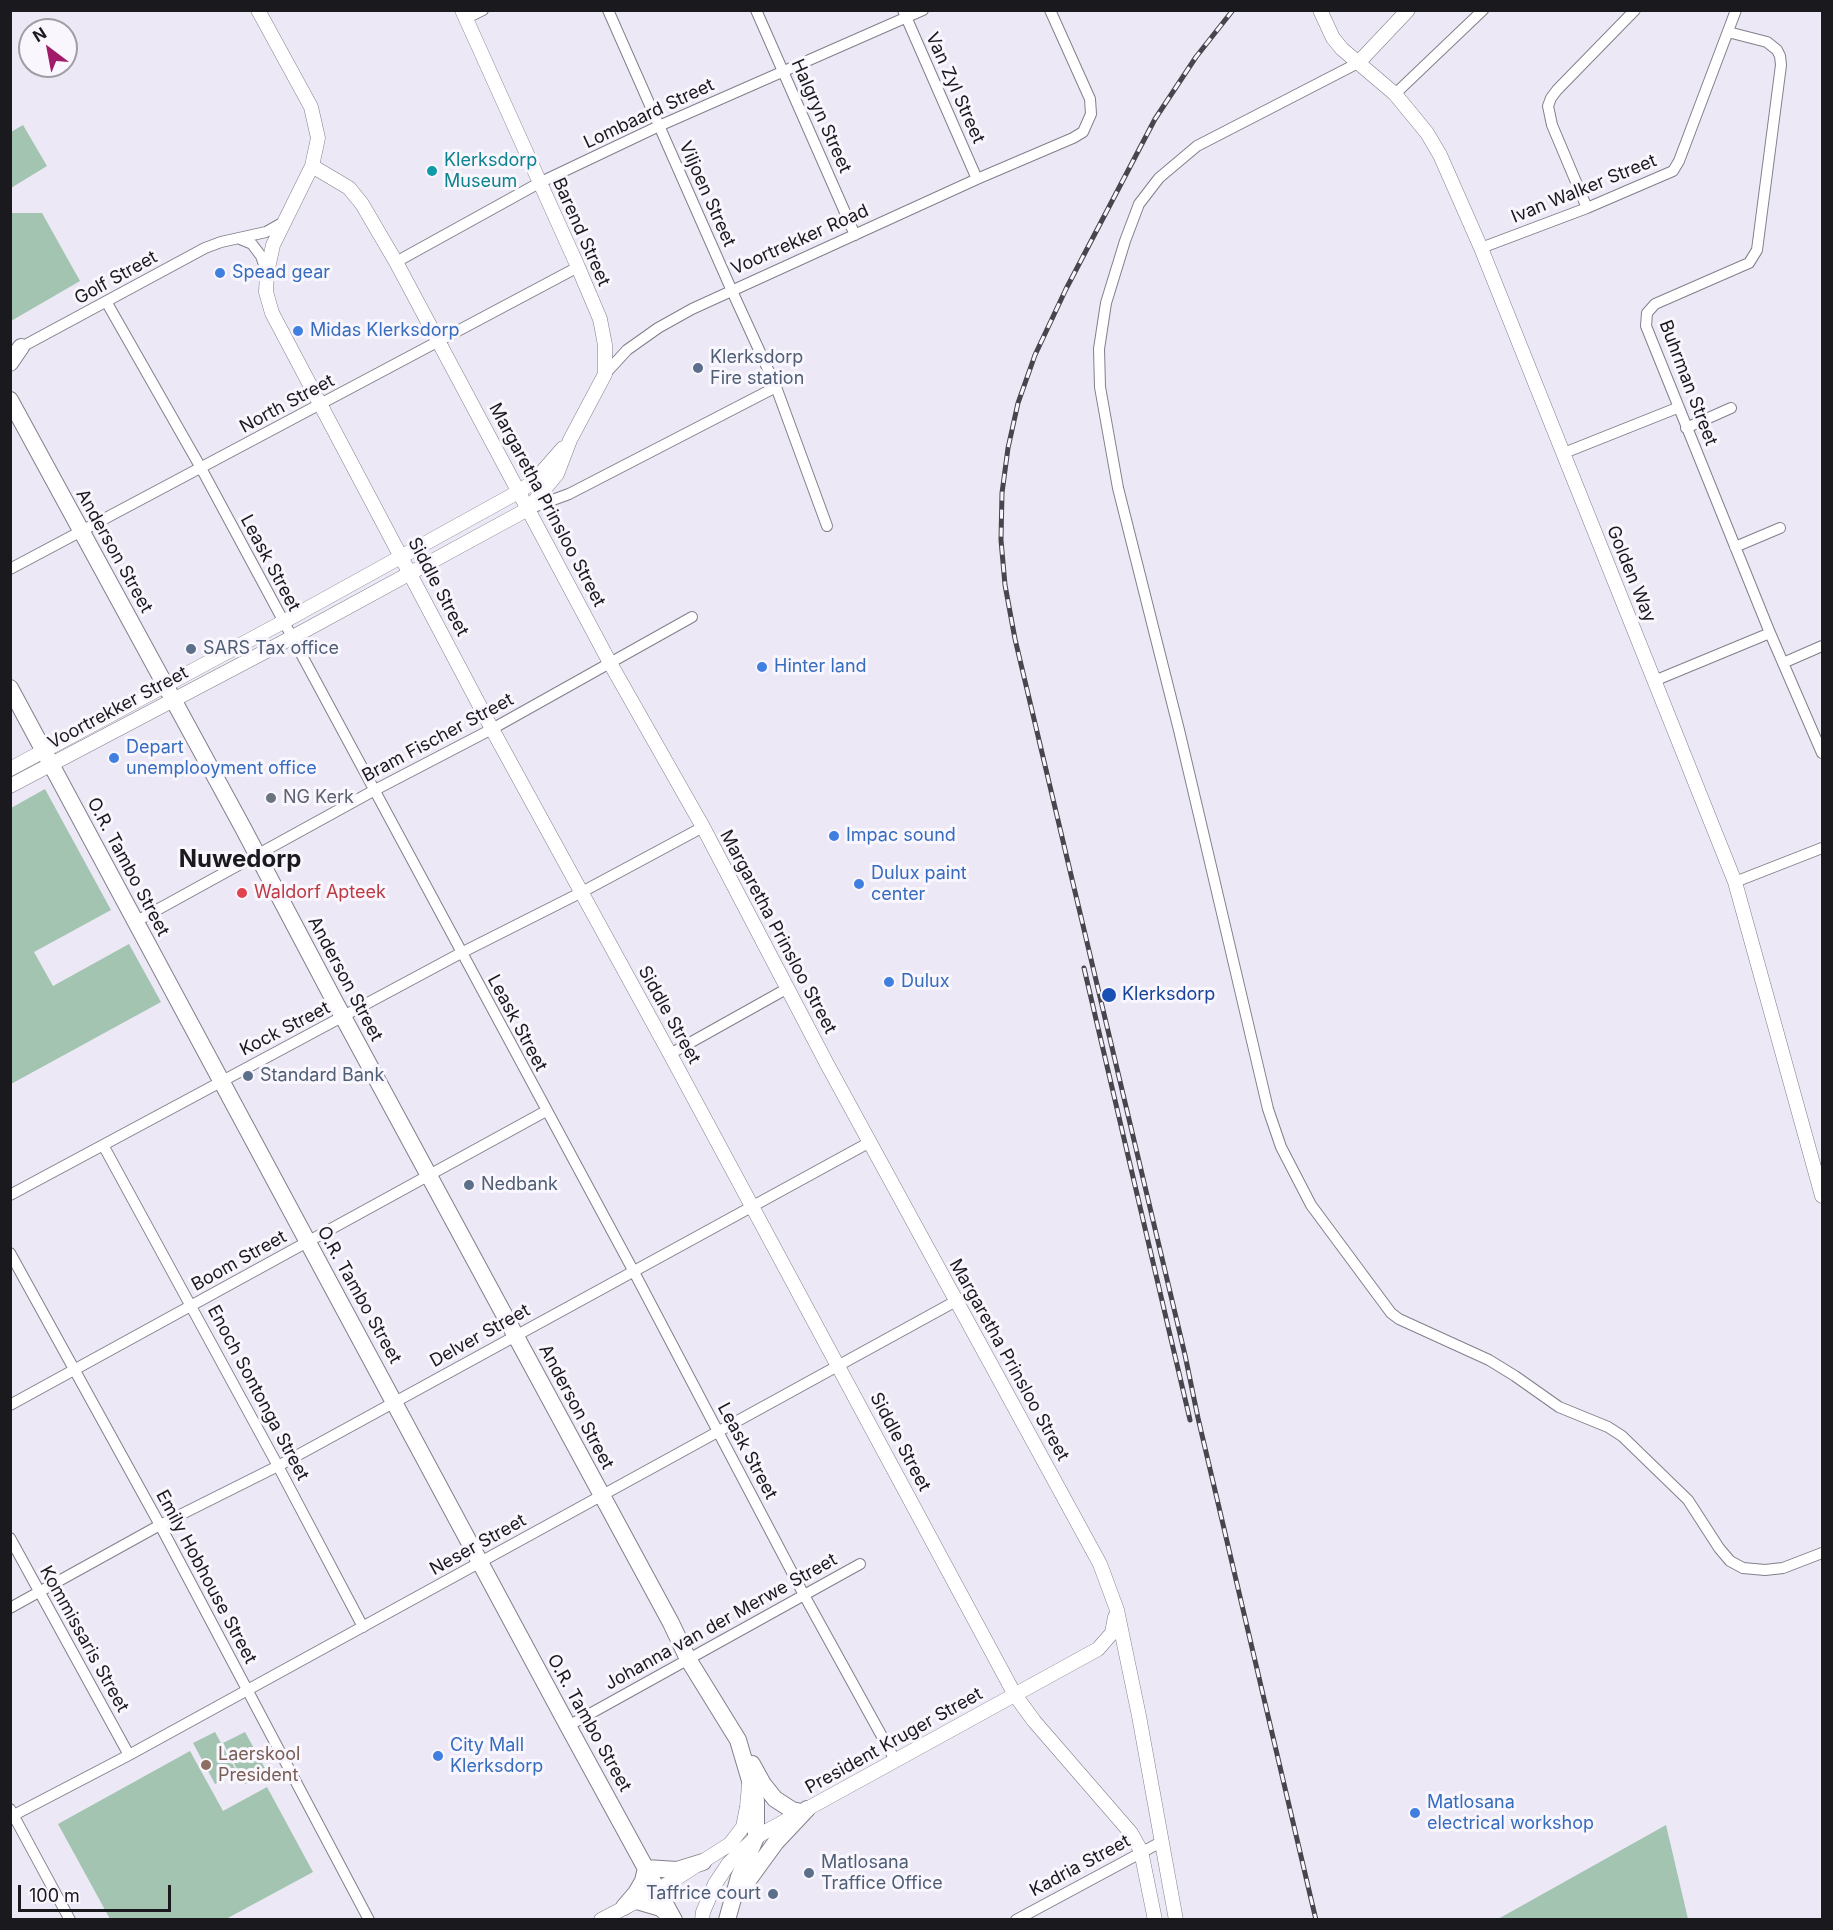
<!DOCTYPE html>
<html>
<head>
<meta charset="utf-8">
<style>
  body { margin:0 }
  #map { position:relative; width:1833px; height:1930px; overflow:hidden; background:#ece8f5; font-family:Inter,sans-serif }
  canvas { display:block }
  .frame { position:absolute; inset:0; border:12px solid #1a191d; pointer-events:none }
  .north { position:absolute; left:18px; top:18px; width:60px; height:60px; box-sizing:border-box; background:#f9f6fe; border:2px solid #a09ea4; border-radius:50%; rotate:328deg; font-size:16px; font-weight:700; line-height:24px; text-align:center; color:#1a191d }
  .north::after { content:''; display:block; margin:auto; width:21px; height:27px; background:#a11b69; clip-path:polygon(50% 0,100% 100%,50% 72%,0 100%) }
  .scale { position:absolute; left:18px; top:1885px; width:153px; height:27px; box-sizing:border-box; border:3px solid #1a191d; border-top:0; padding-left:8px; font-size:18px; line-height:21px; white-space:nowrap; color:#1a191d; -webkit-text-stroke:4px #f9f6fe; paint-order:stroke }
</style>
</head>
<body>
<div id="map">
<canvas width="1833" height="1930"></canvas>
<div class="frame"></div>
<div class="north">N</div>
<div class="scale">100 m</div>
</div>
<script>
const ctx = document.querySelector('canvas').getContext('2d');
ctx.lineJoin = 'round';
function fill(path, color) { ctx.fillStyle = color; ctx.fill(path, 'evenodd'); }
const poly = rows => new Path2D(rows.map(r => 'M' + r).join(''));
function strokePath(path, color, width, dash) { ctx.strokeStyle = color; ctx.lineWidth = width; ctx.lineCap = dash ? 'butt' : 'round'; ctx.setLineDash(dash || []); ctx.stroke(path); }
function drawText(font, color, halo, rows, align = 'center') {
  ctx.font = font + ' Inter,sans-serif'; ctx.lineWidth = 6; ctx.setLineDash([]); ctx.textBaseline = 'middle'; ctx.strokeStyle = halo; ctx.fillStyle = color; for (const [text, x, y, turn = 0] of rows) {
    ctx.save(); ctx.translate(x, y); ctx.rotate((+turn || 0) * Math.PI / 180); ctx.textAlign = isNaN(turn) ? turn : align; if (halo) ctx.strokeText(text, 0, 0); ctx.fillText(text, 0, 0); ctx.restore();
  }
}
fill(poly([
  [23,125,47,166,11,188,11,132],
  [10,213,42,213,80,281,11,321],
  [45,789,111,910,34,952,53,986,129,944,161,1002,11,1084,11,808],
  [215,1732,237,1772,215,1784,193,1743],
  [245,1732,267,1772,245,1784,223,1743],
  [190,1751,223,1811,267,1787,313,1872,226,1919,110,1919,58,1824],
  [1666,1825,1688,1919,1498,1919,1532,1900]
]), '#a2c4b0');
const minor = poly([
  [608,10,732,291,776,387,827,526],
  [756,10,855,235],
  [903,10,977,179],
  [465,19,483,10],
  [1728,32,1767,42,1777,50,1780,56,1781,65,1757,250,1749,263,1742,266,1655,304,1647,313,1646,326,1770,633,1822,753],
  [1358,63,1197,146,1159,178,1139,204,1125,241,1106,303,1099,349,1100,387,1118,488,1179,730,1268,1109,1281,1147,1311,1205,1391,1313,1399,1319,1489,1360,1515,1376,1559,1407,1608,1427,1622,1436,1688,1500,1719,1548,1730,1561,1743,1568,1765,1570,1783,1568,1822,1553],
  [1395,94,1483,10],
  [1587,208,1552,125,1548,106,1551,98,1557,90,1635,10],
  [240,239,252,244,261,256,267,273],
  [1481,248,1587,208,1673,171,1679,161,1736,10],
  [396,262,539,183,659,126,923,10],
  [107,303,201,468,634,1272,804,1595,895,1760],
  [16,350,205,248,221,242,266,232,282,223],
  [605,374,627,350,658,328,692,309,977,179,1073,138,1083,132,1091,114,1090,99,1050,10],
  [1686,428,1731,408],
  [1564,453,1677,408],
  [528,509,569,494,776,387],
  [1735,547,1780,528],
  [10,569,578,267],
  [1783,663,1822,646],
  [1654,681,1770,633],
  [1735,882,1822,848],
  [135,922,373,791,492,729,692,617],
  [670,1054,788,988],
  [103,1145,278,1466,363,1627],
  [10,1195,461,953,582,892,703,827],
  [10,1253,160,1525,369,1920],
  [10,1405,546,1111],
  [10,1538,129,1755],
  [10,1608,160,1525,278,1466,870,1142],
  [568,1726,860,1564],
  [10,1809,70,1920],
  [14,1815,129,1755,956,1301],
  [1016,1920,1161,1842]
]);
const tertiary = poly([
  [258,10,311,107,318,138,312,166,273,245,267,273,266,292,272,313,492,729,670,1054,1015,1695,1034,1721,1131,1833,1141,1851,1155,1920],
  [1320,10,1333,38,1342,49,1395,94,1427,133,1440,155,1481,248,1735,882,1822,1196],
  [1358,63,1408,10],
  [312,166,349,188,362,204,396,262,610,663,703,827,827,1064,1100,1564,1117,1610,1139,1716,1176,1920],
  [10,769,283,622,520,491,535,480,563,448],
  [10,786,291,638,528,509,557,474,570,440,605,374,605,345,600,319,578,267,462,10],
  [601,1920,658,1890,730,1844,743,1827,747,1807,749,1785],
  [702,1920,703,1912,715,1884,729,1863,756,1837,1098,1649,1112,1633,1115,1617]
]);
const primary = poly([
  [10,363,21,347],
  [10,400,242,826,335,1002,671,1623,688,1659,738,1740,756,1801,756,1837,739,1877,727,1920],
  [10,688,568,1726,674,1920],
  [752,1764,763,1784,775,1799,792,1810,801,1812],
  [741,1890,776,1842,807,1809],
  [637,1901,661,1908,670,1917],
  [624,1907,636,1893,643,1881,646,1868,677,1870,703,1862]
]);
strokePath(minor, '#837f8b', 12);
strokePath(tertiary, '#837f8b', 15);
strokePath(primary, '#837f8b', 18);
strokePath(minor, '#fff', 10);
strokePath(tertiary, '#fff', 14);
strokePath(primary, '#fff', 16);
const rail = poly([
  [1233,10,1196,57,1155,119,1066,289,1035,355,1018,403,1008,448,1002,493,1001,540,1005,585,1015,639,1185,1355,1198,1418,1316,1920],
  [1084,968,1190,1420]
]);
strokePath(rail, '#47464c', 5);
strokePath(rail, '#f9f6fe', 3, [9]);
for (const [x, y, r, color] of [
  [432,171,6,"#0f9aa8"],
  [220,273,6,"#3f7fe0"],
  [298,331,6,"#3f7fe0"],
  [698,368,6,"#5c6f8a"],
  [191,649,6,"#5c6f8a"],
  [762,667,6,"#3f7fe0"],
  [114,758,6,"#3f7fe0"],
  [271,798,6,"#6b7280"],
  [834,836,6,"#3f7fe0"],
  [859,884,6,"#3f7fe0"],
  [242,893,6,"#e0444e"],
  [889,982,6,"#3f7fe0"],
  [1109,995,8,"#1a4fb4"],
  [248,1076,6,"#5c6f8a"],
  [469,1185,6,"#5c6f8a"],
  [438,1756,6,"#3f7fe0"],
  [206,1765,6,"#8d6e63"],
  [1415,1813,6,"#3f7fe0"],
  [809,1873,6,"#5c6f8a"],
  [773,1894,6,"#5c6f8a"]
]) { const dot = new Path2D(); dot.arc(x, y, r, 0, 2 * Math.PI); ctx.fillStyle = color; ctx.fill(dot); strokePath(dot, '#f9f6fe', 2); }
drawText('18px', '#1a191d', '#f9f6fe', [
  ["Van Zyl Street",955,88,66],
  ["Lombaard Street",649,114,-25],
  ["Halgryn Street",821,116,66],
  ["Ivan Walker Street",1584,189,-22],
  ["Viljoen Street",707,194,66],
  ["Barend Street",581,232,66],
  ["Voortrekker Road",800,240,-24],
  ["Golf Street",116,278,-29],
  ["Buhrman Street",1688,383,69],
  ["North Street",287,404,-28],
  ["Margaretha Prinsloo Street",547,505,62],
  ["Anderson Street",114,551,61],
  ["Leask Street",270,563,62],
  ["Golden Way",1631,574,68],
  ["Siddle Street",438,587,62],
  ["Voortrekker Street",118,708,-28],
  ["Bram Fischer Street",438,738,-28],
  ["O.R. Tambo Street",128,867,62],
  ["Margaretha Prinsloo Street",778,932,62],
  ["Anderson Street",345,979,62],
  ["Siddle Street",669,1015,61],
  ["Leask Street",517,1023,62],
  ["Kock Street",285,1029,-27],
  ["Boom Street",239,1261,-29],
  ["O.R. Tambo Street",359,1295,61],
  ["Delver Street",480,1336,-29],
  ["Margaretha Prinsloo Street",1009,1360,61],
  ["Enoch Sontonga Street",258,1393,62],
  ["Anderson Street",576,1407,62],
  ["Siddle Street",900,1442,62],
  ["Leask Street",747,1451,62],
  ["Neser Street",478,1545,-29],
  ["Emily Hobhouse Street",206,1577,62],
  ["Johanna van der Merwe Street",721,1622,-29],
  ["Kommissaris Street",84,1639,61],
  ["O.R. Tambo Street",589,1723,61],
  ["President Kruger Street",894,1741,-29],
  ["Kadria Street",1080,1866,-28]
]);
drawText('18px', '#0d838f', '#f9f6fe', [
  ["Klerksdorp",444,161],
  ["Museum",444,182]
], 'left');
drawText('18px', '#366cbe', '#f9f6fe', [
  ["Spead gear",232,273],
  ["Midas Klerksdorp",310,331],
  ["Hinter land",774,667],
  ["Depart",126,748],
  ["unemplooyment office",126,769],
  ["Impac sound",846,836],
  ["Dulux paint",871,874],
  ["center",871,895],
  ["Dulux",901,982],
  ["City Mall",450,1746],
  ["Klerksdorp",450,1767],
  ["Matlosana",1427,1803],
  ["electrical workshop",1427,1824]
], 'left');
drawText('18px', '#4e5e75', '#f9f6fe', [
  ["Klerksdorp",710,358],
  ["Fire station",710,379],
  ["SARS Tax office",203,649],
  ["Standard Bank",260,1076],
  ["Nedbank",481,1185],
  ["Matlosana",821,1863],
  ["Traffice Office",821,1884],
  ["Taffrice court",761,1894,"right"]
], 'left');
drawText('18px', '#5b616d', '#f9f6fe', [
  ["NG Kerk",283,798]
], 'left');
drawText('18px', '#be3a42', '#f9f6fe', [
  ["Waldorf Apteek",254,893]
], 'left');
drawText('18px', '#164399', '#f9f6fe', [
  ["Klerksdorp",1122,995]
], 'left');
drawText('18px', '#785e54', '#f9f6fe', [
  ["Laerskool",218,1755],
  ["President",218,1776]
], 'left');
drawText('bold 24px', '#1a191d', '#f9f6fe', [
  ["Nuwedorp",240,860]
]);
</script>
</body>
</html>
